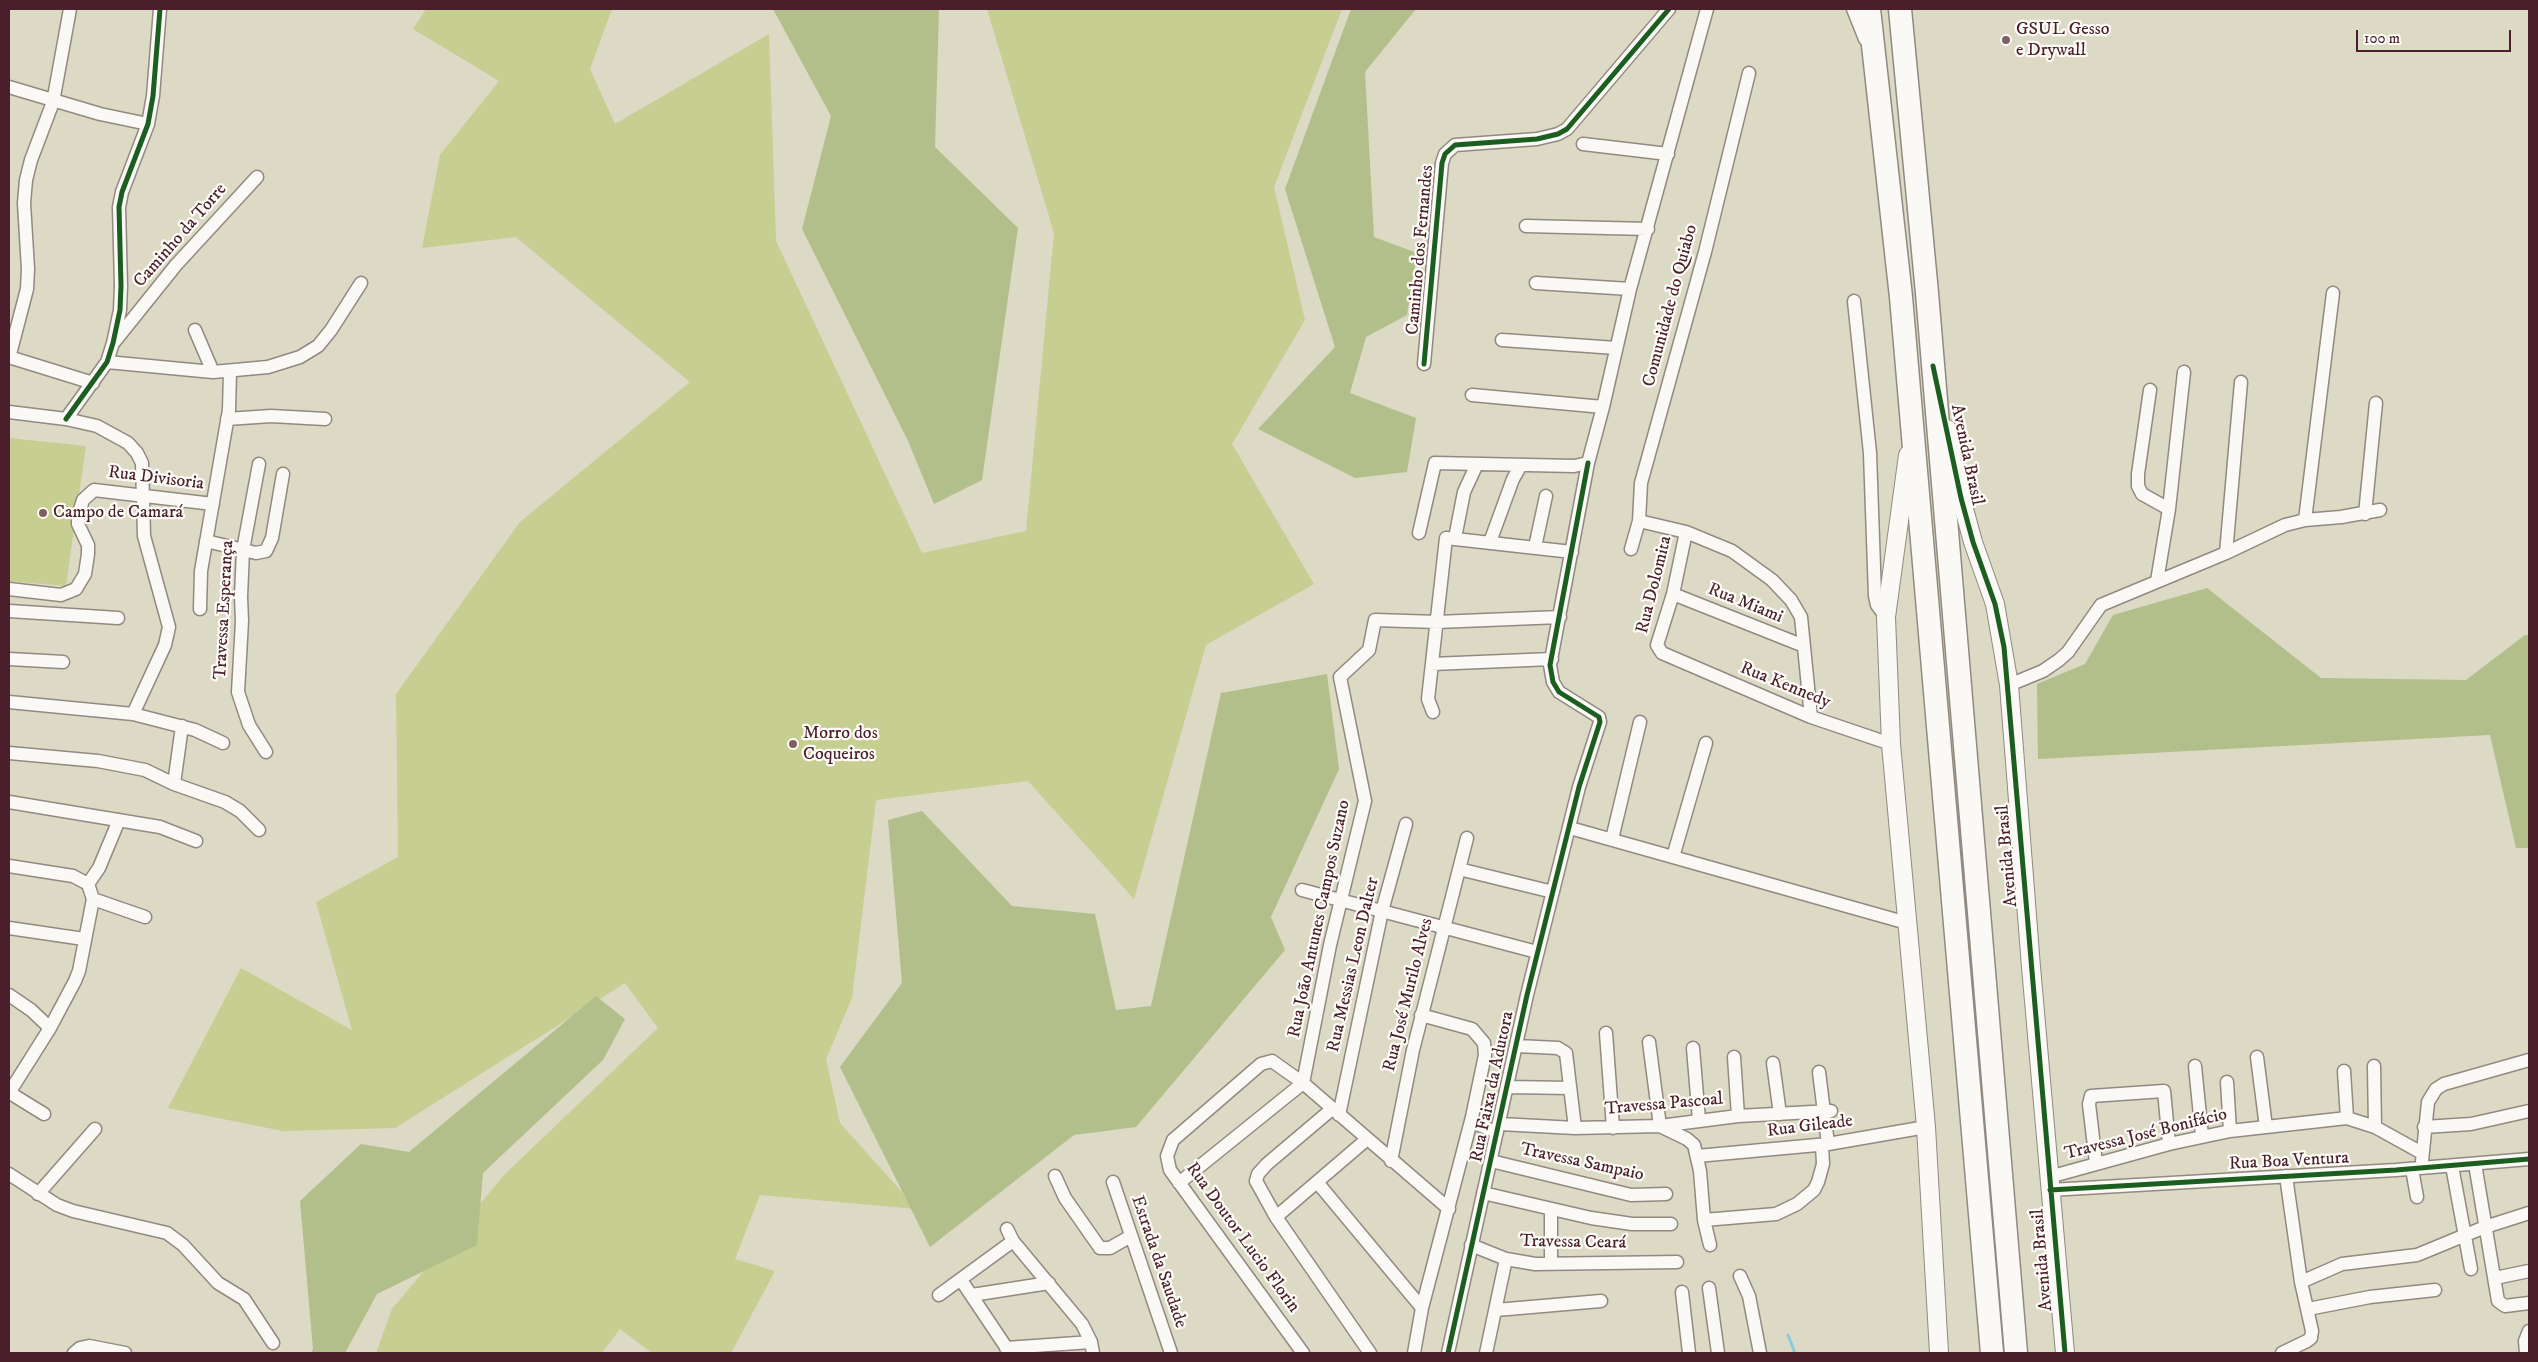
<!DOCTYPE html>
<html>
<head>
<meta charset="utf-8">
<style>
  body { margin:0 }
  #map { position:relative; width:2538px; height:1362px; overflow:hidden; background:#dcd9c4; font-family:"IM FELL DW Pica",serif }
  canvas { display:block }
  .frame { position:absolute; inset:0; border:10px solid #4a1f2b; pointer-events:none }
  .scale { position:absolute; left:2356px; top:30px; width:155px; height:22px; box-sizing:border-box; border:2px solid #4a1f2b; border-top:0; padding-left:6px; font-size:15px; line-height:18px; white-space:nowrap; color:#4a1f2b; -webkit-text-stroke:4px #fdfcf7; paint-order:stroke }
</style>
</head>
<body>
<div id="map">
<canvas width="2538" height="1362"></canvas>
<div class="frame"></div>
<div class="scale">100 m</div>
</div>
<script>
const ctx = document.querySelector('canvas').getContext('2d');
ctx.lineJoin = 'round';
function fill(path, color) { ctx.fillStyle = color; ctx.fill(path, 'evenodd'); }
const poly = rows => new Path2D(rows.map(r => 'M' + r).join(''));
function strokePath(path, color, width, dash) { ctx.strokeStyle = color; ctx.lineWidth = width; ctx.lineCap = dash ? 'butt' : 'round'; ctx.setLineDash(dash || []); ctx.stroke(path); }
function drawText(font, color, halo, rows, align = 'center') {
  ctx.font = font + ' "IM FELL DW Pica",serif'; ctx.lineWidth = 4.5; ctx.setLineDash([]); ctx.textBaseline = 'middle'; ctx.strokeStyle = halo; ctx.fillStyle = color; for (const [text, x, y, turn = 0] of rows) {
    ctx.save(); ctx.translate(x, y); ctx.rotate((+turn || 0) * Math.PI / 180); ctx.textAlign = isNaN(turn) ? turn : align; if (halo) ctx.strokeText(text, 0, 0); ctx.fillText(text, 0, 0); ctx.restore();
  }
}
fill(poly([
  [426,9,612,9,590,69,615,124,769,34,776,241,922,553,1026,531,1054,233,987,9,1342,9,1274,187,1305,320,1232,444,1314,584,1206,645,1134,899,1028,781,876,800,852,998,826,1059,840,1123,917,1209,760,1195,735,1259,775,1271,731,1353,652,1353,620,1329,602,1353,376,1353,392,1309,505,1174,658,1028,625,983,395,1128,283,1131,168,1108,241,968,352,1030,316,902,398,857,396,694,520,522,690,382,516,237,422,248,440,155,499,81,413,29],
  [9,438,86,446,66,586,9,581]
]), '#c7ce91');
fill(poly([
  [773,9,939,9,935,147,1018,228,982,480,934,504,908,441,802,229,831,116],
  [1351,9,1416,9,1365,72,1374,237,1417,253,1407,315,1366,337,1350,393,1416,418,1407,472,1355,478,1258,429,1335,347,1285,189],
  [2207,588,2321,678,2466,680,2525,635,2529,635,2529,848,2516,848,2490,735,2038,759,2037,684,2085,664,2113,615],
  [1327,674,1339,769,1271,917,1285,950,1136,1127,1074,1135,930,1247,840,1067,902,983,888,820,922,811,1012,906,1095,914,1116,1010,1151,1006,1221,693],
  [596,996,625,1019,603,1060,483,1173,477,1245,377,1294,345,1353,311,1353,313,1349,300,1201,361,1144,409,1152]
]), '#b2bf8b');
strokePath(poly([
  [1788,1335,1795,1353]
]), '#8ccadc', 3);
const street = poly([
  [1853,9,1865,39],
  [9,87,100,114,148,124],
  [1583,144,1668,154],
  [1526,226,1648,229],
  [1536,283,1630,289],
  [1854,301,1870,453,1875,596,1877,605,1886,617],
  [195,330,213,372],
  [1502,340,1616,348],
  [115,341,176,265,257,177],
  [9,357,93,383],
  [9,358,27,289,28,269,24,203,26,180,31,160,53,102,70,9],
  [107,362,213,372,268,367,300,357,318,346,331,330,361,283],
  [1424,364,1442,163,1445,154,1455,145,1537,139,1558,134,1567,129,1669,9],
  [2150,390,2138,474,2138,486,2142,494,2169,509],
  [1472,395,1603,407],
  [9,412,66,419,97,426,128,443,137,453,142,463,144,536,169,627,165,645,133,714],
  [66,419,107,362,113,343,120,310,121,286,119,207,122,192,148,124,153,96,160,9],
  [227,419,271,416,325,419],
  [259,464,243,550,241,597,242,621,238,692,249,725,266,752],
  [2365,514,2376,403],
  [2305,520,2333,293],
  [1639,521,1686,532,1673,594,1657,645,1662,653,1811,717,1891,744],
  [1686,532,1732,551,1772,580,1791,600,1801,617,1811,717],
  [1419,533,1435,463,1574,466,1588,463,1603,407,1630,289,1707,9],
  [1455,538,1464,492,1477,464],
  [206,541,256,553,266,551,272,538,283,474],
  [1490,542,1513,479,1521,465],
  [1535,547,1546,496],
  [1631,549,1639,521,1641,483,1705,252,1749,73],
  [2226,553,2241,382],
  [2157,581,2169,509,2184,372],
  [9,589,61,595,76,589,85,574,88,554,88,545,78,524,78,516,83,500,94,490,213,504],
  [1673,594,1804,646],
  [200,609,201,571,229,410,230,372],
  [9,611,118,618],
  [9,659,63,662],
  [1432,664,1552,659],
  [2009,685,2043,671,2059,660,2068,652,2101,605,2226,553,2285,525,2305,520,2341,517,2380,510],
  [9,702,133,714,195,730,223,743],
  [1433,712,1428,699,1446,538,1572,552],
  [9,753,98,761,145,770,174,784,225,802,240,811,259,830],
  [174,784,182,726],
  [9,802,160,827,196,841],
  [1570,828,1907,923],
  [1612,839,1640,722],
  [1673,857,1706,743],
  [9,866,73,876,88,884,93,899,79,971,75,981,50,1028,9,1093],
  [1459,869,1553,892],
  [88,884,99,868,119,820],
  [1302,890,1537,952],
  [93,899,145,917],
  [9,928,84,939],
  [9,995,31,1010,50,1028],
  [1606,1033,1613,1128],
  [1649,1042,1660,1126,1687,1139,1694,1145,1700,1171,1704,1220,1710,1245],
  [1517,1046,1558,1048,1566,1053,1575,1128],
  [1693,1048,1699,1120],
  [1734,1057,1738,1116],
  [2257,1057,2266,1127],
  [1773,1063,1780,1114],
  [2195,1066,2202,1136],
  [2374,1066,2375,1127],
  [2344,1071,2347,1118],
  [1819,1072,1828,1144],
  [2227,1082,2230,1131],
  [1508,1087,1570,1088],
  [10,1093,44,1114],
  [1332,1109,1267,1164,1258,1174,1256,1181,1276,1217,1370,1353],
  [1339,1115,1382,911,1406,824],
  [1471,1122,1497,1132],
  [1500,1124,1575,1128,1660,1126,1738,1116,1831,1111],
  [2424,1127,2471,1124,2529,1111],
  [1697,1156,1828,1144,1926,1127],
  [1391,1161,1413,1050,1467,838],
  [1491,1161,1631,1195,1666,1194],
  [2422,1161,2428,1102,2436,1089,2444,1084,2529,1060],
  [2096,1163,2089,1104,2091,1096,2164,1091,2169,1144],
  [2475,1164,2498,1301,2505,1306,2529,1303],
  [2452,1166,2471,1269],
  [2412,1169,2417,1197],
  [9,1174,57,1205,73,1211,167,1233,183,1245,218,1283,244,1299,273,1343],
  [1055,1176,1065,1198,1100,1248,1110,1248,1131,1236],
  [2049,1177,2169,1144,2230,1131,2347,1118,2375,1127,2422,1153],
  [1113,1182,1171,1353],
  [1317,1182,1422,1308],
  [1179,1183,1303,1083,1330,945,1365,801,1340,677,1369,650,1375,620,1437,622,1560,617],
  [2050,1190,2396,1170,2529,1159],
  [1483,1193,1591,1218,1632,1224,1671,1224],
  [38,1194,95,1129],
  [1276,1217,1366,1140],
  [1704,1220,1776,1214,1797,1204,1814,1190,1818,1182,1823,1164,1822,1145],
  [1007,1229,1013,1241,1082,1324,1091,1342,1093,1353],
  [1471,1245,1506,1259,1535,1264,1677,1262],
  [1551,1264,1551,1209],
  [1740,1276,1749,1296,1760,1353],
  [2495,1278,2529,1271],
  [961,1280,1010,1353],
  [2301,1282,2342,1264,2417,1255,2485,1227,2529,1213],
  [1709,1288,1718,1353],
  [1682,1292,1689,1353],
  [939,1295,1013,1241],
  [972,1295,1049,1283],
  [2308,1309,2370,1297,2435,1290],
  [1496,1310,1601,1301],
  [1006,1348,1091,1342],
  [74,1353,80,1348,89,1346,125,1353],
  [1303,1353,1170,1170,1167,1156,1173,1140,1261,1064,1272,1061,1303,1083,1449,1209],
  [1414,1353,1422,1308,1472,1117,1485,1055,1484,1043,1472,1029,1421,1015],
  [1448,1353,1527,995,1579,787,1600,722,1599,717,1559,692,1553,682,1550,665,1588,463],
  [1486,1353,1506,1259],
  [2282,1353,2307,1341,2311,1338,2312,1331,2301,1282,2286,1176],
  [2526,1353,2525,1341,2529,1331]
]);
const secondary = poly([
  [1947,429,1961,498,1973,542,1995,604,2009,685,2031,967,2065,1353],
  [1908,455,1886,617,1891,744,1926,1127,1939,1353]
]);
const highway = poly([
  [1869,9,1901,297,1992,1353],
  [1900,9,1927,293,2016,1353]
]);
strokePath(street, '#928981', 15);
strokePath(secondary, '#928981', 20);
strokePath(highway, '#928981', 25);
strokePath(street, '#faf9f6', 12);
strokePath(secondary, '#faf9f6', 18);
strokePath(highway, '#faf9f6', 22);
strokePath(poly([
  [1424,364,1442,163,1445,154,1455,145,1537,139,1558,134,1567,129,1669,9],
  [1933,366,1961,498,1973,542,1995,604,2004,647,2065,1353],
  [66,419,107,362,113,343,120,310,121,286,119,207,122,192,148,124,153,96,160,9],
  [2050,1190,2396,1170,2529,1159],
  [1448,1353,1527,995,1579,787,1600,722,1599,717,1559,692,1553,682,1550,665,1588,463]
]), '#1b5e20', 5);
for (const [x, y, r, color] of [
  [2006,40,5,"#7d6061"],
  [43,513,5,"#7d6061"],
  [793,744,5,"#7d6061"]
]) { const dot = new Path2D(); dot.arc(x, y, r, 0, 2 * Math.PI); ctx.fillStyle = color; ctx.fill(dot); strokePath(dot, '#fdfcf7', 2); }
drawText('18px', '#4a1f2b', '#fdfcf7', [
  ["GSUL Gesso",2016,30],
  ["e Drywall",2016,51],
  ["Campo de Camará",53,513],
  ["Morro dos",803,734],
  ["Coqueiros",803,755]
], 'left');
drawText('18px', '#4a1f2b', '#fdfcf7', [
  ["Caminho da Torre",181,236,-49],
  ["Caminho dos Fernandes",1421,250,-85],
  ["Comunidade do Quiabo",1671,306,-75],
  ["Avenida Brasil",1966,455,78],
  ["Rua Divisoria",156,479,7],
  ["Rua Dolomita",1655,585,-76],
  ["Rua Miami",1745,604,22],
  ["Travessa Esperança",225,610,-87],
  ["Rua Kennedy",1785,686,22],
  ["Avenida Brasil",2008,856,-95],
  ["Rua João Antunes Campos Suzano",1320,919,-78],
  ["Rua Messias Leon Dalter",1354,965,-77],
  ["Rua José Murilo Alves",1409,995,-76],
  ["Rua Faixa da Adutora",1493,1087,-78],
  ["Travessa Pascoal",1664,1105,-5],
  ["Rua Gileade",1810,1127,-7],
  ["Travessa José Bonifácio",2146,1135,-14],
  ["Rua Boa Ventura",2289,1162,-3],
  ["Travessa Sampaio",1582,1163,12],
  ["Rua Doutor Lucio Florin",1242,1238,54],
  ["Travessa Ceará",1573,1243,1],
  ["Avenida Brasil",2043,1260,-95],
  ["Estrada da Saudade",1158,1262,71]
]);
</script>
</body>
</html>
